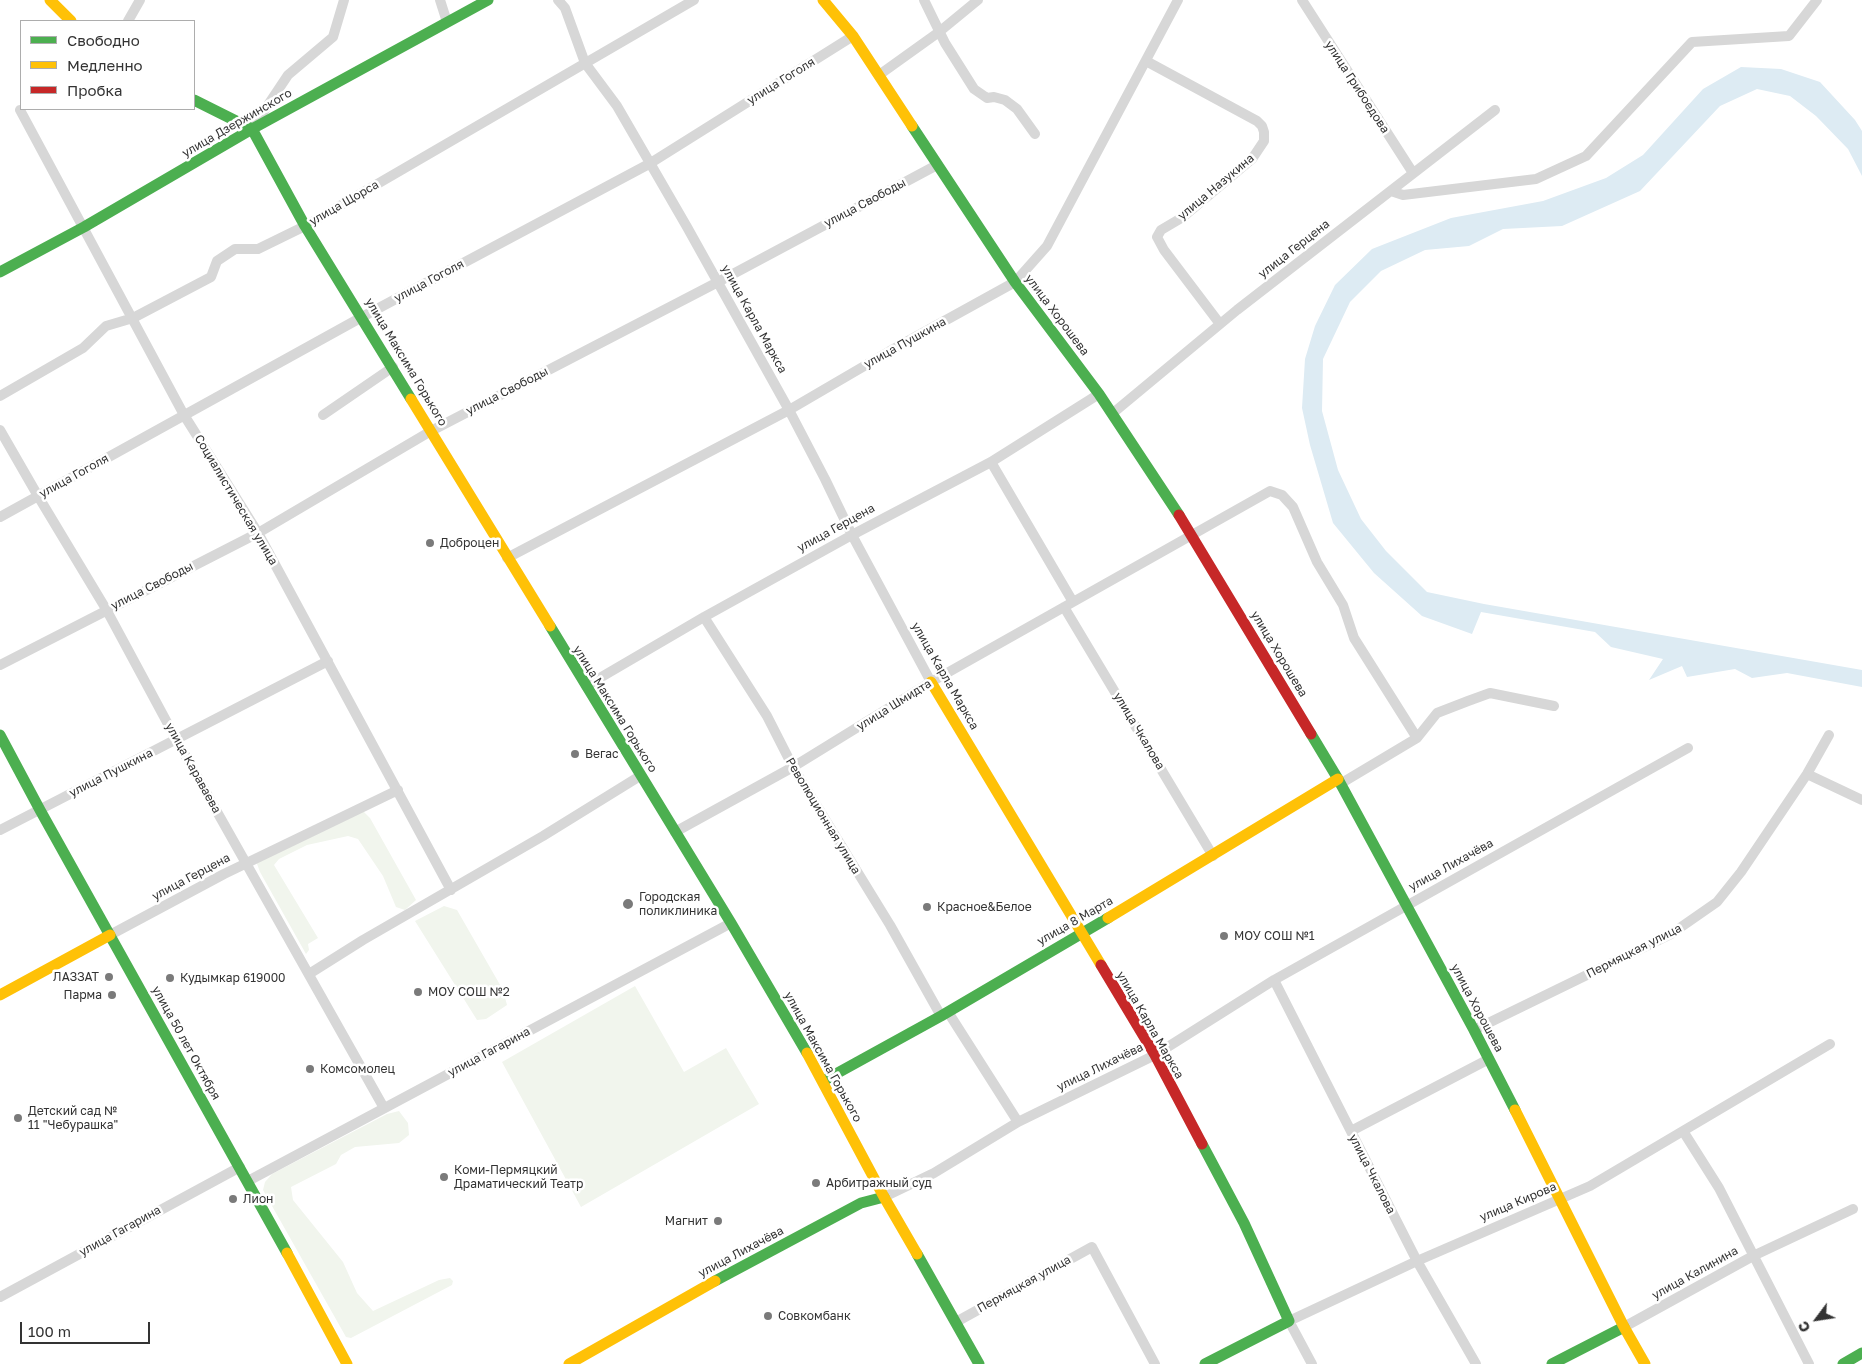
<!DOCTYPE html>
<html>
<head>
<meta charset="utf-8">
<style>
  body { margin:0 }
  #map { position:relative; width:1862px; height:1364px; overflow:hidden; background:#fff; font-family:"Golos Text",sans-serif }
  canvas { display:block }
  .legend { position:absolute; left:20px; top:20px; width:175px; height:90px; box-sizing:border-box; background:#fff; border:1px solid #adadad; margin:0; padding:6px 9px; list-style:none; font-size:15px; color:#333 }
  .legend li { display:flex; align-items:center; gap:10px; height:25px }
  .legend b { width:25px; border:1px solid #adadad }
  .north { position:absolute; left:1792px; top:1294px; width:50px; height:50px; -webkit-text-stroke:4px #fff; paint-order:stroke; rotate:239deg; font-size:14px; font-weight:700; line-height:20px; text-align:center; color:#333 }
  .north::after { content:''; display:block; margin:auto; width:18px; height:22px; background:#333; clip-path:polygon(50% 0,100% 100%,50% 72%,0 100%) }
  .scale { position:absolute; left:20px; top:1322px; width:130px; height:22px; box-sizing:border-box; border:2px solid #333; border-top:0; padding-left:6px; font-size:15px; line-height:18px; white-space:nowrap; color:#333; -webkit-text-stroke:4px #fff; paint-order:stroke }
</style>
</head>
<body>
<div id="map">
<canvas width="1862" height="1364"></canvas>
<ul class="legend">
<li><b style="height:6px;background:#4caf50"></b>Свободно</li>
<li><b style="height:6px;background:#ffc107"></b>Медленно</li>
<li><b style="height:6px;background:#c62828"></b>Пробка</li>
</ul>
<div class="north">С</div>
<div class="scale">100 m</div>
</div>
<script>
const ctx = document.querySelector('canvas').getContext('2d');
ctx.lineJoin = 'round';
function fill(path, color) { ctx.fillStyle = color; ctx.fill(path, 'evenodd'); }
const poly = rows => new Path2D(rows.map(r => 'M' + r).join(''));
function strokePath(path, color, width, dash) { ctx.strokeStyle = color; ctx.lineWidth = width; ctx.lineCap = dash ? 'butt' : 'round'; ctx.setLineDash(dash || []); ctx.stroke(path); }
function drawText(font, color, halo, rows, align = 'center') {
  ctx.font = font + ' "Golos Text",sans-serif'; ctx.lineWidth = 5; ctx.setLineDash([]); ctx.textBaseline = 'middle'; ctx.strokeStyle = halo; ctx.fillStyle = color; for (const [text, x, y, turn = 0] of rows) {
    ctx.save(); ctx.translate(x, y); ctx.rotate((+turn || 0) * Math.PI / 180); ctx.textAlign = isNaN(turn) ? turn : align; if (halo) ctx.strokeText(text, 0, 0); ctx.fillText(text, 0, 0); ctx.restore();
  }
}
fill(poly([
  [357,811,364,812,370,818,416,900,405,910,396,907,383,876,358,839,348,836,307,845,279,859,274,865,318,938,308,944,309,950,306,954,260,872,256,861],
  [444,906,457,910,503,990,507,1005,486,1019,477,1020,415,921],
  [635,986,684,1072,726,1048,759,1104,581,1207,502,1062],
  [399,1111,408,1123,409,1135,399,1143,355,1147,341,1155,336,1164,291,1187,293,1200,343,1262,357,1293,373,1311,439,1280,450,1278,453,1281,452,1285,351,1338,346,1337,263,1190,265,1182,272,1174,387,1114]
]), '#f1f5ed');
fill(poly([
  [1741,67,1781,69,1820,82,1855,120,1862,131,1862,176,1848,149,1816,116,1790,96,1757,89,1720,106,1640,191,1562,226,1503,229,1469,246,1425,250,1381,271,1350,302,1323,359,1322,411,1338,470,1361,519,1386,551,1427,592,1484,604,1862,670,1862,687,1787,673,1752,678,1735,669,1687,677,1682,666,1649,680,1663,659,1611,647,1595,632,1481,612,1472,634,1422,616,1374,573,1333,523,1310,445,1302,408,1305,359,1315,326,1335,285,1372,249,1451,218,1543,201,1606,178,1643,155,1703,89]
]), '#ddebf3');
strokePath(poly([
  [440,0,447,22],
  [558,0,565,8,585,63,617,106,687,227,789,410,825,479,852,535,931,682],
  [924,0,945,43,974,89,987,98,994,97,1005,100,1017,109,1035,134],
  [1302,0,1413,173],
  [128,21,140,0],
  [1146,61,1257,121,1262,126,1264,132,1264,141,1252,159,1183,217,1161,230,1157,237,1164,250,1220,324],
  [879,75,939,32,978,0],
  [20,110,184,415,258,533,451,890],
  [254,126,288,75,333,37,344,0],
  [1391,191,1403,195,1536,179,1586,156,1692,42,1789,36,1817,0],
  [0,396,83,348,106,326,133,318,211,277,217,261,235,249,258,249,305,226,694,0],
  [1113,413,1237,310,1495,110],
  [323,415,393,367],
  [0,430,38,496,106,609,176,739,384,1108],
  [991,462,1073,602],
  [0,517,362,317,649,164,853,36],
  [507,558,789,410,890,351,1015,282,1047,246,1178,0],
  [1064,607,1213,856],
  [704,617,767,716,793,767,890,925,941,1016],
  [0,665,258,533,431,431,718,282,937,165],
  [586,686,704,617,852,535,991,462,1099,394],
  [1807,774,1862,800],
  [1340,784,1417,738,1437,713,1468,701,1490,693,1554,706],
  [0,830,328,661],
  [675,832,793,767,931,682,1270,491,1282,495,1293,507,1317,562,1343,605,1354,638,1417,738],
  [110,935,224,874,398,790],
  [309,974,363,940,543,836,640,776],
  [1274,980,1417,1261,1476,1364],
  [948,1012,1018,1122],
  [1474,1030,1671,934,1717,902,1741,872,1807,774,1829,735],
  [1351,1131,1489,1059],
  [1683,1131,1719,1188,1809,1364],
  [248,1181,731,923],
  [884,1197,934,1173,1018,1122,1155,1055,1274,980,1688,748],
  [0,1297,240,1167],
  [956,1322,1092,1247,1155,1364],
  [1624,1327,1753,1256,1853,1209],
  [1312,1364,1289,1321,1417,1261,1590,1186,1830,1044]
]), '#d7d7d7', 10);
strokePath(poly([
  [194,100,252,129,305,226,411,399],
  [912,126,1015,282,1099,394,1179,515],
  [0,272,84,227,252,129,488,0],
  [550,626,731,923,807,1053],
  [1311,734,1338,779,1474,1030,1515,1110],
  [0,735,40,810,287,1253],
  [823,1081,941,1016,1108,918],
  [1202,1144,1244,1223,1289,1321,1205,1364],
  [917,1254,979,1364],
  [715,1281,861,1203,884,1197],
  [1552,1364,1624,1327],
  [1843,1364,1862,1353]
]), '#4caf50', 11);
strokePath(poly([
  [50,0,71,21],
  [823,0,853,36,912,126],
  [411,399,550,626],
  [931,682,1101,965],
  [1108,918,1338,779],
  [0,995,110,935],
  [807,1053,884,1197,917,1254],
  [1515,1110,1624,1327,1645,1364],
  [287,1253,347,1364],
  [569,1364,715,1281]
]), '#ffc107', 11);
strokePath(poly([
  [1179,515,1311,734],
  [1101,965,1155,1055,1202,1144]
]), '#c62828', 11);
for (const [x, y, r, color] of [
  [430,543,5,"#7a7a7a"],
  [575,754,5,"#7a7a7a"],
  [628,904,6,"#7a7a7a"],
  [927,907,5,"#7a7a7a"],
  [1224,936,5,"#7a7a7a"],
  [109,977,5,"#7a7a7a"],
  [170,978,5,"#7a7a7a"],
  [418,992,5,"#7a7a7a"],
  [112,995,5,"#7a7a7a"],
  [310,1069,5,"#7a7a7a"],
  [18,1118,5,"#7a7a7a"],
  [444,1177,5,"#7a7a7a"],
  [816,1183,5,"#7a7a7a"],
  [233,1199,5,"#7a7a7a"],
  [718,1221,5,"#7a7a7a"],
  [768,1316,5,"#7a7a7a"]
]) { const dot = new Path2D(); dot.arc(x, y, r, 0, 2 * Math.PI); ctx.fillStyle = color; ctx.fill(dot); strokePath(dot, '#fff', 2); }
drawText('12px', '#333', '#fff', [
  ["улица Гоголя",781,81,-32],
  ["улица Грибоедова",1357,87,57],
  ["улица Дзержинского",237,123,-30],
  ["улица Назукина",1216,187,-40],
  ["улица Щорса",344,203,-30],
  ["улица Свободы",865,203,-28],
  ["улица Герцена",1294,249,-38],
  ["улица Гоголя",429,281,-28],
  ["улица Хорошева",1057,315,53],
  ["улица Карла Маркса",754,319,61],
  ["улица Пушкина",905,343,-29],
  ["улица Максима Горького",406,362,59],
  ["улица Свободы",507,391,-27],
  ["улица Гоголя",74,476,-29],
  ["Социалистическая улица",236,500,59],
  ["улица Герцена",836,528,-29],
  ["улица Свободы",152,586,-27],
  ["улица Хорошева",1279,654,59],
  ["улица Карла Маркса",945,676,60],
  ["улица Шмидта",894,705,-32],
  ["улица Максима Горького",615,709,58],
  ["улица Чкалова",1139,731,59],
  ["улица Караваева",193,768,61],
  ["улица Пушкина",111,773,-27],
  ["Революционная улица",823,816,59],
  ["улица Лихачёва",1451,865,-29],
  ["улица Герцена",191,877,-28],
  ["улица 8 Марта",1075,921,-30],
  ["Пермяцкая улица",1634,951,-27],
  ["улица Хорошева",1477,1008,62],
  ["улица Карла Маркса",1150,1025,60],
  ["улица 50 лет Октября",186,1043,61],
  ["улица Гагарина",489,1052,-28],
  ["улица Максима Горького",823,1057,61],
  ["улица Лихачёва",1100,1067,-26],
  ["улица Чкалова",1372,1174,63],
  ["улица Кирова",1518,1202,-23],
  ["улица Гагарина",120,1231,-29],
  ["улица Лихачёва",741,1252,-28],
  ["улица Калинина",1695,1273,-29],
  ["Пермяцкая улица",1024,1284,-29]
]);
drawText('12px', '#333', '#fff', [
  ["Доброцен",440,543],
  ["Вегас",585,754],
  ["Городская",639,897],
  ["поликлиника",639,911],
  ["Красное&Белое",937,907],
  ["МОУ СОШ №1",1234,936],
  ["ЛАЗЗАТ",99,977,"right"],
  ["Кудымкар 619000",180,978],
  ["МОУ СОШ №2",428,992],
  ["Парма",102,995,"right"],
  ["Комсомолец",320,1069],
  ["Детский сад №",28,1111],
  ["11 \"Чебурашка\"",28,1125],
  ["Коми-Пермяцкий",454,1170],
  ["Драматический Театр",454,1184],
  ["Арбитражный суд",826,1183],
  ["Лион",243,1199],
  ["Магнит",708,1221,"right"],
  ["Совкомбанк",778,1316]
], 'left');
</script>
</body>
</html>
